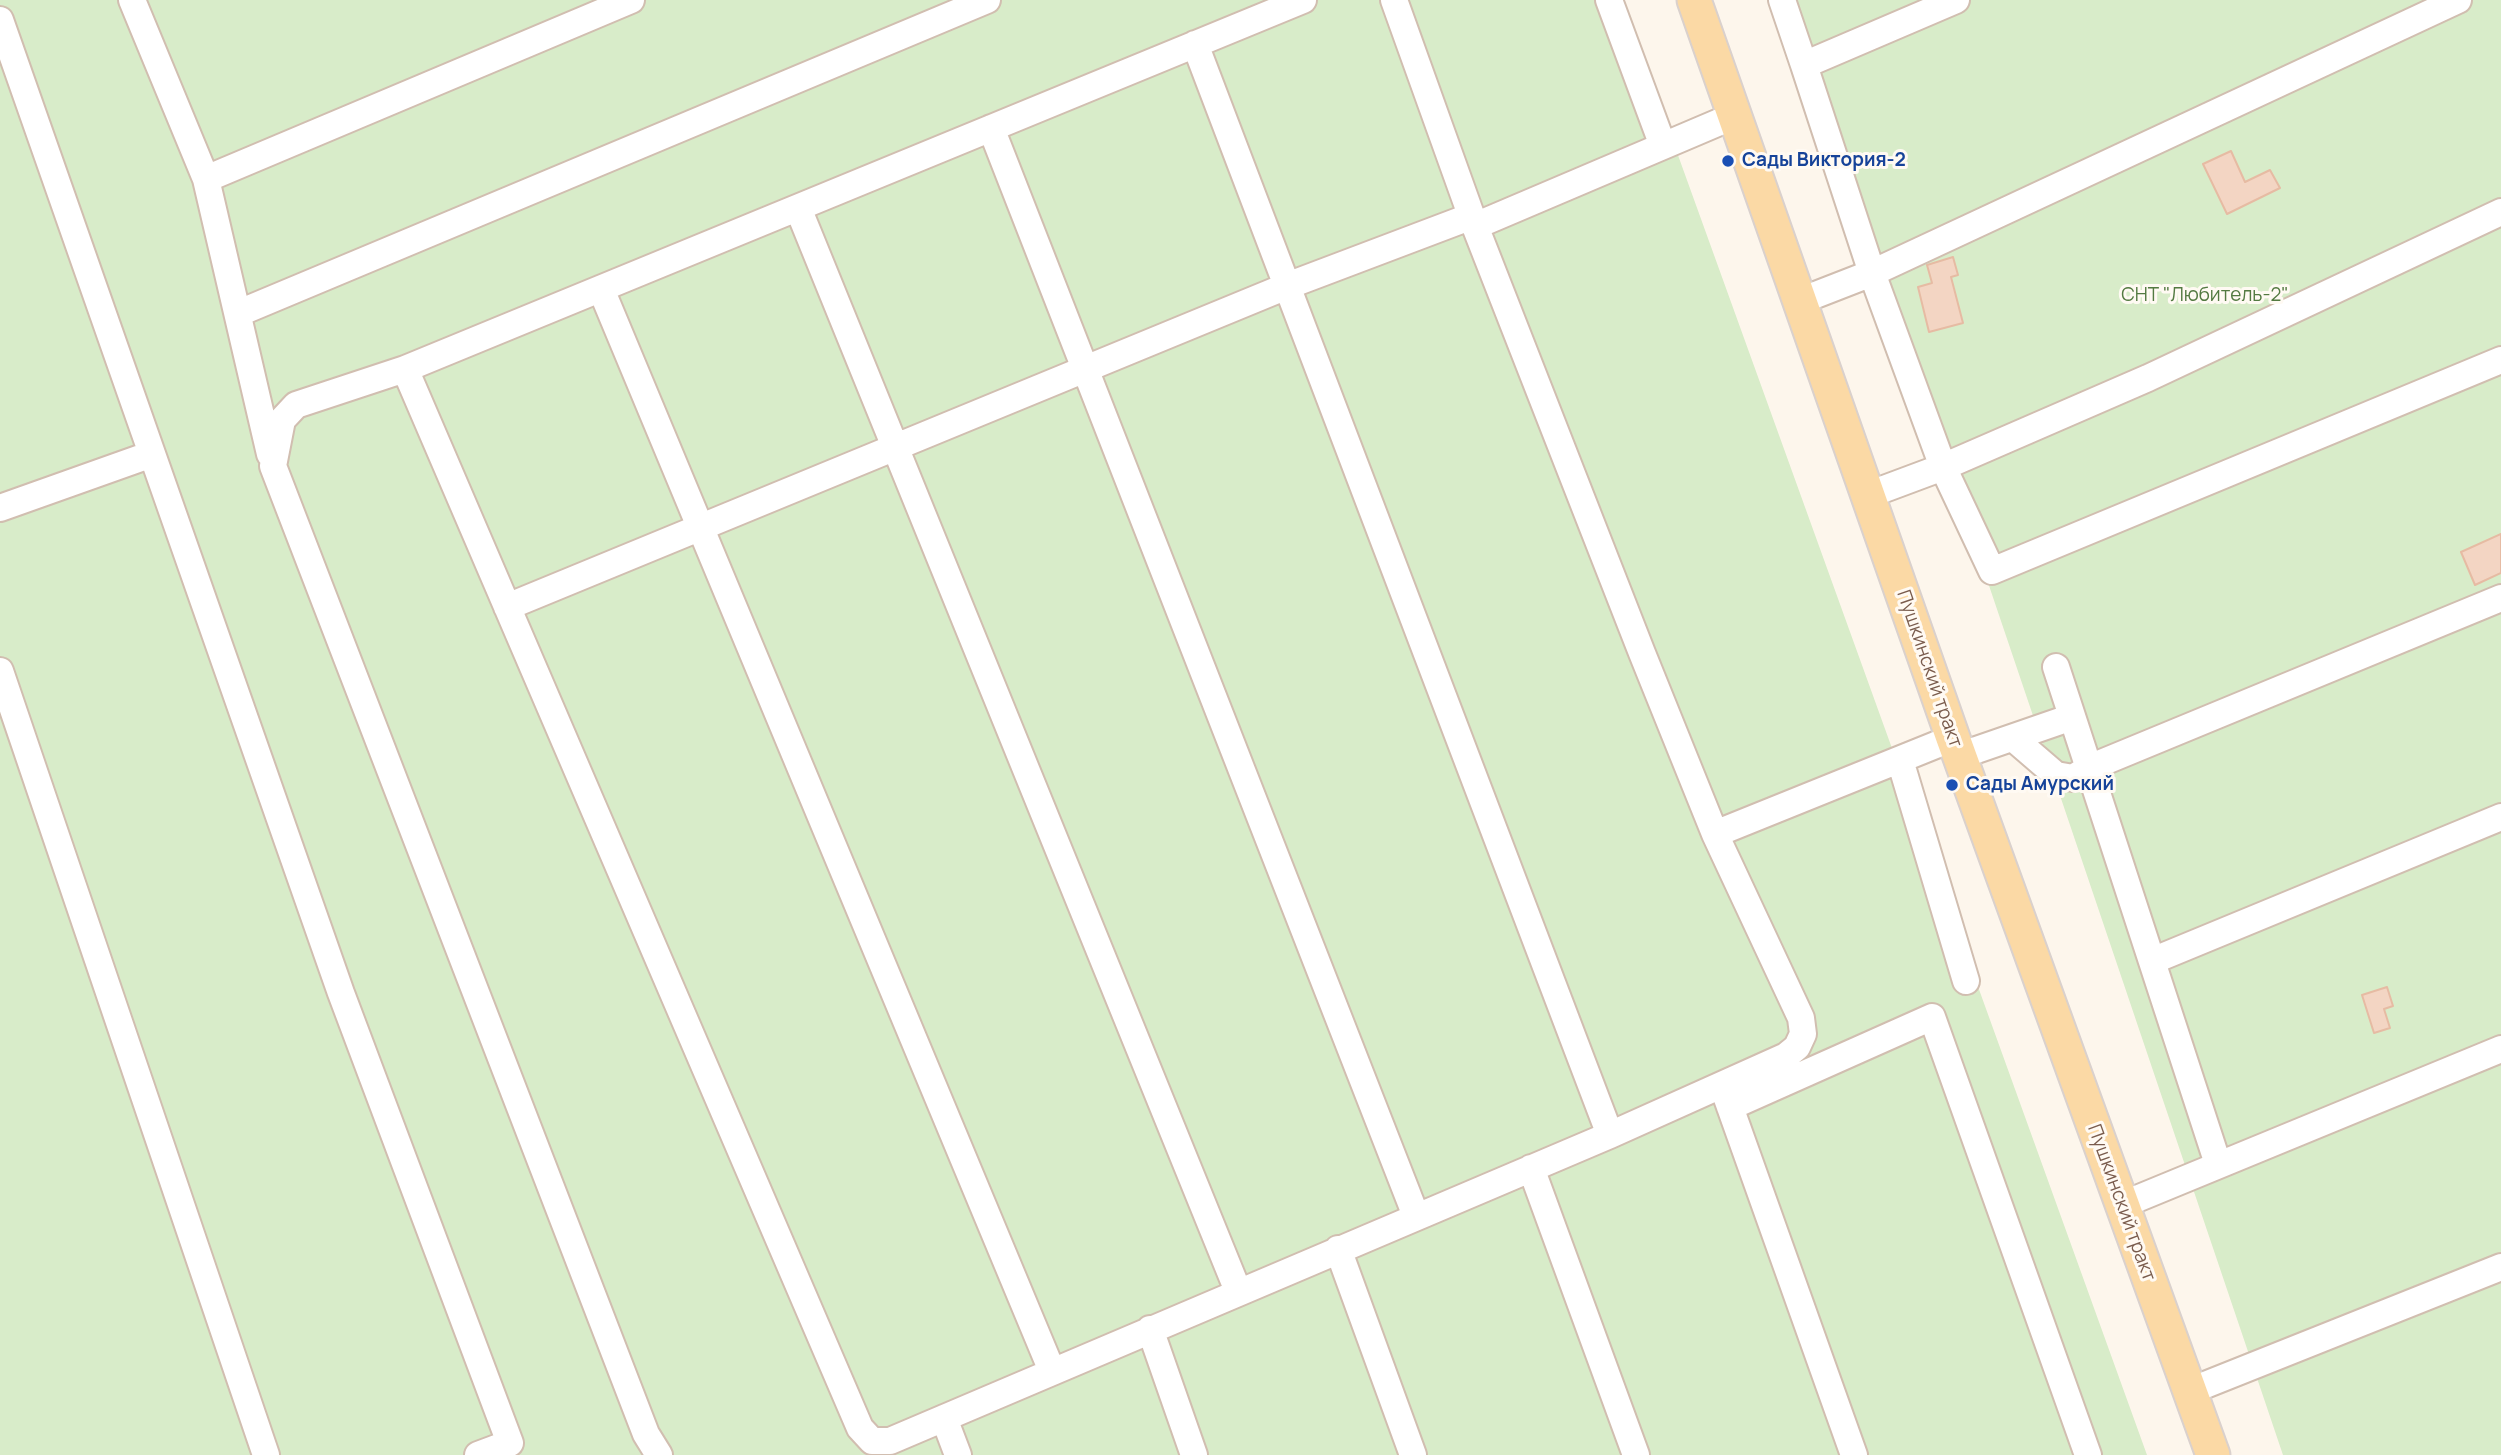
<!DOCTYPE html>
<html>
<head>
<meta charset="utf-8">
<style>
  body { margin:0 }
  canvas { display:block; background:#fdf6ec }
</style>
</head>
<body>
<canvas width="2501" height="1455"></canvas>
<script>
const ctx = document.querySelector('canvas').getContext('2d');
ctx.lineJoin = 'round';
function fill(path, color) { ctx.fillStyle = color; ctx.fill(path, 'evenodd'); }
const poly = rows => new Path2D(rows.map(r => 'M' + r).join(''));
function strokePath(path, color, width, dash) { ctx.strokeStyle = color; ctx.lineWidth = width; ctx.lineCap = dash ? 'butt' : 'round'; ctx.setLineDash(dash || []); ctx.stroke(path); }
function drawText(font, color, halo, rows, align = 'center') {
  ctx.font = font + ' Manrope,sans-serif'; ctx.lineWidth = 6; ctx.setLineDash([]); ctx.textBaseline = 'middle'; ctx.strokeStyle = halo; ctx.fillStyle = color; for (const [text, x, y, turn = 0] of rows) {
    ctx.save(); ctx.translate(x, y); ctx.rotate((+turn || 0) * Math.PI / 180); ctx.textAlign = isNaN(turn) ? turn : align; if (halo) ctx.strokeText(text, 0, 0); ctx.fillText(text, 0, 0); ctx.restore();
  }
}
fill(poly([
  [0,0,1622,0,2147,1455,0,1455],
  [1791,0,2501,0,2501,1455,2283,1455]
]), '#d8ecc9');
const building = poly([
  [2231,151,2245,182,2270,170,2280,188,2227,214,2203,164,2231,151],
  [1953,257,1958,275,1951,277,1963,323,1929,332,1918,287,1932,283,1927,265,1953,257],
  [2501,534,2501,573,2475,585,2461,552,2501,534],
  [2387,987,2393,1006,2384,1009,2390,1028,2374,1033,2362,995,2387,987]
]);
fill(building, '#f3d5c3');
strokePath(building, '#e6bba3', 2);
const minor = poly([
  [132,0,206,179,270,454],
  [1609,0,1663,146],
  [1782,0,1804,65],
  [1956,0,1804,65,1872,273,1943,467,1992,571,2501,360],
  [0,20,341,993,510,1443,478,1455],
  [1195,44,1610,1135],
  [991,128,1416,1216],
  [206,179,631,0],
  [798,208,1238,1291],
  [1475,226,1736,115],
  [601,289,1052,1371],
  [1800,301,1872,273,2458,0],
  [239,313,987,0],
  [405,369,860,1428,872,1441,890,1441,1610,1135,1786,1056,1797,1047,1803,1034,1801,1018,1715,834,1642,653,1475,226,1394,0],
  [1868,495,1943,467,2148,378,2501,212],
  [0,508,152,454],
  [507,607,1287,286,1472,216],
  [2056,667,2218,1164],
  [0,671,266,1455],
  [2013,738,2056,775,2073,778,2089,768,2501,598],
  [1959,756,2072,717],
  [1900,760,1966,981],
  [1715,834,1953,738],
  [2152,961,2501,817],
  [1724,1090,1854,1455],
  [1730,1107,1932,1017,2088,1455],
  [1531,1168,1636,1455],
  [2122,1205,2501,1049],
  [1338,1249,1413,1455],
  [1150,1329,1194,1455],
  [2190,1391,2501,1267],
  [944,1418,958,1455],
  [659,1455,646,1434,273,466,282,420,296,405,405,369,1303,0]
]);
const major = poly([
  [1694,0,1953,738,2213,1455]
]);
strokePath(minor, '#d1beb0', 30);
strokePath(major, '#dad1cd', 37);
strokePath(minor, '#fff', 26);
strokePath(major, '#fbd9a5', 33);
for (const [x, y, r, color] of [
  [1728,161,7,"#1a4fb4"],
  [1952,785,7,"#1a4fb4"]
]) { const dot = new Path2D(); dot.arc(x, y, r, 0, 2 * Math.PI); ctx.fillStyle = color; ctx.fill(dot); strokePath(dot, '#fffaf3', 2.5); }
drawText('bold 19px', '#164399', '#fffaf3', [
  ["Сады Виктория-2",1742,161],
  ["Сады Амурский",1966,785]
], 'left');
drawText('19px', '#537a41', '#fffaf3', [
  ["СНТ \"Любитель-2\"",2205,296]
]);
drawText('19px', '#7a5c4d', '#fffaf3', [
  ["Пушкинский тракт",1929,669,71],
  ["Пушкинский тракт",2121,1203,70]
]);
</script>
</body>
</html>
